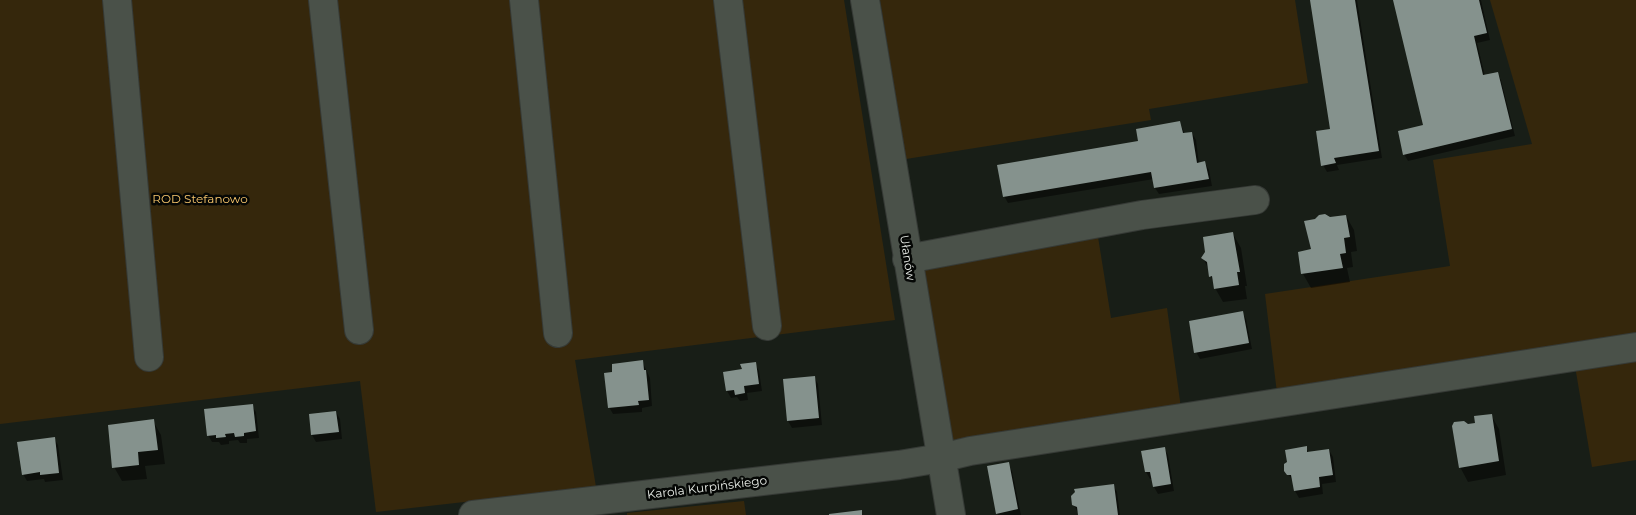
<!DOCTYPE html>
<html>
<head>
<meta charset="utf-8">
<style>
  body { margin:0 }
  canvas { display:block; background:#181e17 }
</style>
</head>
<body>
<canvas width="1636" height="515"></canvas>
<script>
const ctx = document.querySelector('canvas').getContext('2d');
ctx.lineJoin = 'round';
function fill(path, color) { ctx.fillStyle = color; ctx.fill(path, 'evenodd'); }
const poly = rows => new Path2D(rows.map(r => 'M' + r).join(''));
function strokePath(path, color, width, dash) { ctx.strokeStyle = color; ctx.lineWidth = width; ctx.lineCap = dash ? 'butt' : 'round'; ctx.setLineDash(dash || []); ctx.stroke(path); }
function drawText(font, color, halo, rows, align = 'center') {
  ctx.font = font + ' Montserrat,sans-serif'; ctx.lineWidth = 5; ctx.setLineDash([]); ctx.textBaseline = 'middle'; ctx.strokeStyle = halo; ctx.fillStyle = color; for (const [text, x, y, turn = 0] of rows) {
    ctx.save(); ctx.translate(x, y); ctx.rotate((+turn || 0) * Math.PI / 180); ctx.textAlign = isNaN(turn) ? turn : align; if (halo) ctx.strokeText(text, 0, 0); ctx.fillText(text, 0, 0); ctx.restore();
  }
}
fill(poly([
  [0,0,844,0,895,320,575,360,596,487,376,512,360,381,0,424],
  [880,0,1295,0,1308,83,1149,109,1151,120,906,159],
  [1490,0,1636,0,1636,338,1277,393,1265,294,1450,266,1433,160,1532,144],
  [1098,237,1111,318,1167,308,1181,408,953,443,923,266],
  [1636,357,1636,460,1592,467,1575,366],
  [744,501,746,515,627,515,627,513]
]), '#35270c');
fill(poly([
  [1311,0,1357,0,1382,158,1337,165,1339,170,1327,172,1323,165,1331,130],
  [1394,0,1481,0,1490,40,1477,43,1485,76,1497,73,1501,80,1515,136,1408,161,1404,154,1425,126],
  [1180,123,1185,134,1192,133,1196,140,1199,164,1205,163,1209,170,1212,186,1159,194,1155,188,1154,179,1008,203,1004,196,1140,142],
  [1346,216,1354,230,1357,251,1351,252,1353,267,1347,268,1350,282,1311,288,1303,274,1299,253,1313,250],
  [1233,234,1241,248,1247,286,1245,286,1247,299,1223,302,1215,288,1209,270,1203,258],
  [1242,312,1246,319,1252,349,1200,359,1196,352],
  [642,361,650,378,652,406,642,408,642,412,613,414,609,407],
  [755,364,759,371,762,391,747,393,748,400,740,401,737,397,731,398,727,391,724,373,743,370],
  [814,377,818,384,822,425,792,428,788,421],
  [252,406,256,412,259,438,247,439,247,443,240,443,238,440,229,441,229,444,221,445,219,442,212,442,208,435],
  [336,412,340,419,342,439,316,442,312,435],
  [1491,415,1499,429,1506,475,1468,482,1460,467,1468,425,1476,424],
  [153,421,161,435,165,464,145,466,147,479,122,481,114,467],
  [54,438,58,445,63,480,45,482,44,479,27,481,23,474],
  [1164,448,1168,455,1174,491,1158,494,1154,487,1152,479,1150,479,1146,472,1143,452],
  [1306,448,1309,453,1329,450,1333,457,1336,482,1322,484,1323,494,1299,498,1295,491,1293,482,1286,470],
  [1008,464,1012,471,1021,515,998,515,997,513],
  [1113,485,1117,492,1120,515,1079,515,1074,505]
]), '#0007');
fill(poly([
  [1310,0,1355,0,1379,151,1334,158,1336,163,1321,166,1316,131,1330,129],
  [1393,0,1479,0,1487,33,1474,36,1483,75,1498,72,1512,129,1403,155,1398,131,1423,125],
  [1180,121,1183,133,1192,132,1197,163,1205,161,1209,179,1154,188,1151,172,1003,197,997,165,1138,141,1136,129],
  [1325,214,1330,217,1346,215,1350,237,1344,238,1346,253,1340,254,1343,268,1301,274,1298,252,1311,249,1304,221,1315,219,1319,215],
  [1233,232,1240,272,1237,272,1239,285,1214,289,1212,276,1209,277,1207,262,1201,258,1205,252,1203,237],
  [1243,311,1249,343,1194,353,1189,321],
  [643,360,644,370,646,370,649,400,638,401,639,405,608,408,604,373,612,372,612,364],
  [756,362,759,384,744,386,745,393,735,395,734,390,726,391,723,372,742,369,740,364],
  [815,376,819,418,787,421,783,379],
  [253,404,256,431,244,433,244,436,235,437,234,433,225,434,226,437,216,438,216,435,207,436,204,409],
  [336,411,339,432,311,435,309,414],
  [1492,414,1499,461,1459,468,1452,426,1454,422,1464,421,1468,424,1475,423,1474,416],
  [154,419,158,450,138,452,139,465,112,468,108,425],
  [55,437,59,473,40,475,40,472,22,475,17,442],
  [1307,446,1307,452,1329,449,1333,475,1319,477,1320,487,1294,491,1291,475,1287,475,1284,471,1284,464,1287,462,1285,450],
  [1165,447,1171,484,1153,487,1150,472,1145,472,1141,451],
  [1009,462,1018,509,996,514,987,466],
  [1114,484,1118,515,1078,515,1077,507,1072,505,1071,496,1075,492,1074,489],
  [862,510,862,515,829,515,829,514]
]), '#85928d');
const minor = poly([
  [117,0,149,357],
  [323,0,359,330],
  [524,0,558,333],
  [728,0,767,326],
  [865,0,951,515],
  [907,259,1142,215,1255,200],
  [473,515,899,465,941,458,970,451,1636,347]
]);
strokePath(minor, '#363a36', 30);
strokePath(minor, '#4a5149', 28);
drawText('12px', '#f9c76d', '#050705', [
  ["ROD Stefanowo",200,199]
]);
drawText('12px', '#e8ece7', '#050705', [
  ["Ułanów",907,258,81],
  ["Karola Kurpińskiego",707,488,-7]
]);
</script>
</body>
</html>
